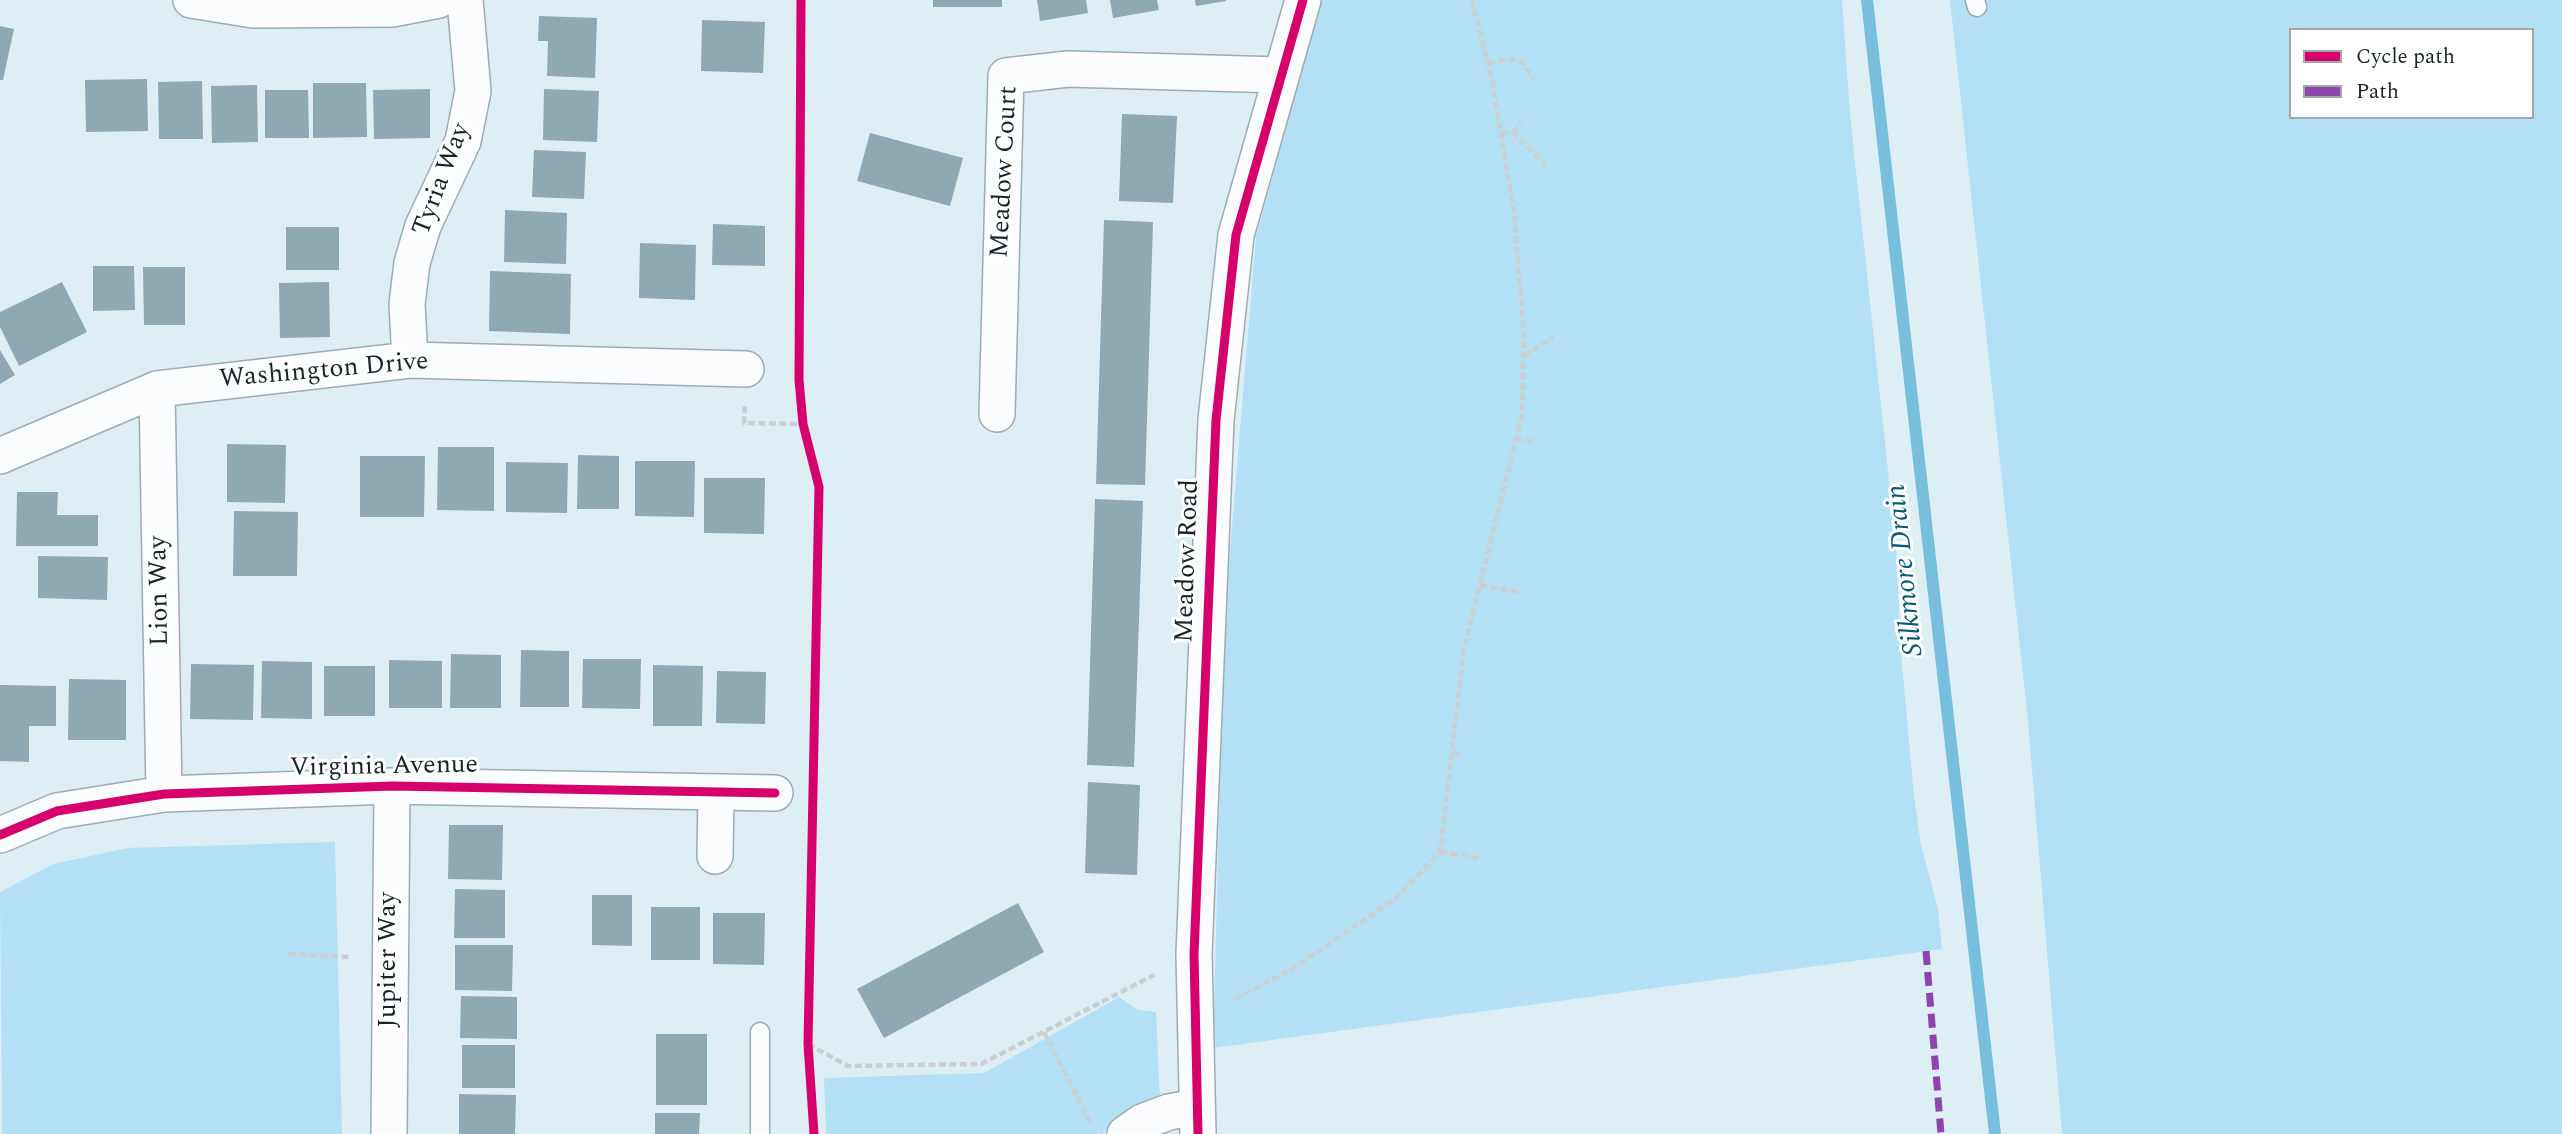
<!DOCTYPE html>
<html>
<head>
<meta charset="utf-8">
<style>
  body { margin:0 }
  #map { position:relative; width:2562px; height:1134px; overflow:hidden; background:#deeef5; font-family:Spectral,serif }
  canvas { display:block }
  .legend { position:absolute; left:2289px; top:28px; width:245px; height:91px; box-sizing:border-box; background:#fff; border:2px solid #a3a7a9; margin:0; padding:9px 12px; list-style:none; font-size:21px; color:#192429 }
  .legend li { display:flex; align-items:center; gap:14px; height:35px }
  .legend b { width:35px; border:2px solid #a3a7a9 }
</style>
</head>
<body>
<div id="map">
<canvas width="2562" height="1134"></canvas>
<ul class="legend">
<li><b style="height:9px;background:#d6006c"></b>Cycle path</li>
<li><b style="height:9px;background:#8e44ad"></b>Path</li>
</ul>
</div>
<script>
const ctx = document.querySelector('canvas').getContext('2d');
ctx.lineJoin = 'round';
function fill(path, color) { ctx.fillStyle = color; ctx.fill(path, 'evenodd'); }
const poly = rows => new Path2D(rows.map(r => 'M' + r).join(''));
function strokePath(path, color, width, dash) { ctx.strokeStyle = color; ctx.lineWidth = width; ctx.lineCap = dash ? 'butt' : 'round'; ctx.setLineDash(dash || []); ctx.stroke(path); }
function drawText(font, color, halo, rows, align = 'center') {
  ctx.font = font + ' Spectral,serif'; ctx.lineWidth = 6; ctx.setLineDash([]); ctx.textBaseline = 'middle'; ctx.strokeStyle = halo; ctx.fillStyle = color; for (const [text, x, y, turn = 0] of rows) {
    ctx.save(); ctx.translate(x, y); ctx.rotate((+turn || 0) * Math.PI / 180); ctx.textAlign = isNaN(turn) ? turn : align; if (halo) ctx.strokeText(text, 0, 0); ctx.fillText(text, 0, 0); ctx.restore();
  }
}
fill(poly([
  [1321,0,1842,0,1850,114,1896,546,1901,652,1914,796,1921,845,1938,909,1942,949,1213,1048,1224,623,1256,237],
  [1950,0,2562,0,2562,1134,2062,1134,2028,721],
  [2291,30,2532,30,2532,117,2291,117],
  [335,842,342,1134,2,1134,0,892,53,864,128,848],
  [1119,997,1138,1010,1156,1012,1160,1100,1111,1125,1102,1134,826,1134,824,1078,984,1073]
]), '#b4e0f5');
strokePath(poly([
  [1867,0,1995,1134]
]), '#78bfdd', 12);
fill(poly([
  [933,0,1002,0,1002,7,933,7],
  [1037,0,1086,0,1088,13,1040,21],
  [1110,0,1157,0,1159,10,1113,18],
  [1195,0,1226,0,1226,1,1196,6],
  [539,16,597,18,595,78,547,76,548,41,538,41],
  [702,20,765,22,763,73,701,71],
  [0,26,14,29,3,80,0,80],
  [147,79,148,131,86,132,85,80],
  [202,81,203,139,159,139,158,82],
  [313,83,366,83,367,137,313,138],
  [257,85,258,142,212,143,211,86],
  [430,89,430,138,374,139,373,90],
  [544,89,599,91,597,142,543,140],
  [265,90,308,90,309,138,265,138],
  [1122,114,1177,116,1173,203,1119,201],
  [870,133,963,158,950,206,857,181],
  [534,150,586,152,584,199,532,197],
  [505,210,567,213,566,264,504,262],
  [1104,220,1153,222,1145,485,1096,484],
  [713,224,765,226,765,266,712,265],
  [286,227,339,227,339,270,286,270],
  [640,243,696,245,695,300,639,298],
  [93,266,134,266,135,310,93,311],
  [143,267,185,267,185,325,144,325],
  [490,271,571,274,570,334,489,331],
  [62,282,87,332,19,366,0,327,0,312],
  [329,282,330,337,280,338,279,283],
  [0,350,15,375,0,384],
  [227,444,286,445,285,503,227,502],
  [438,447,494,447,494,511,437,510],
  [578,455,619,456,619,509,577,509],
  [360,456,425,456,424,517,360,517],
  [635,461,695,461,694,517,635,516],
  [506,462,568,463,567,513,506,512],
  [704,478,765,478,764,534,704,533],
  [17,492,58,492,57,515,98,515,98,546,16,546],
  [1095,499,1143,501,1134,767,1087,765],
  [234,511,298,512,297,576,233,576],
  [38,556,108,557,107,600,38,598],
  [521,650,569,651,569,707,520,707],
  [451,654,501,655,501,708,450,708],
  [583,659,641,659,640,709,582,708],
  [389,660,442,661,442,708,389,708],
  [262,661,312,662,312,719,261,718],
  [191,664,254,665,253,720,190,719],
  [653,665,703,666,702,726,653,726],
  [324,666,375,666,375,716,324,716],
  [717,671,766,672,765,724,716,723],
  [69,679,126,680,126,740,68,740],
  [0,685,56,686,56,726,29,726,29,762,0,761],
  [1088,782,1140,785,1137,875,1085,873],
  [449,825,503,825,502,880,448,879],
  [455,889,505,890,505,938,454,938],
  [592,895,632,895,632,946,592,945],
  [1018,903,1044,952,884,1038,857,989],
  [651,907,700,907,700,960,651,960],
  [713,913,765,913,764,965,713,964],
  [455,945,513,945,512,991,455,990],
  [461,996,517,997,517,1039,460,1038],
  [656,1034,707,1034,707,1105,656,1105],
  [462,1045,515,1045,515,1088,462,1088],
  [459,1094,516,1095,515,1134,459,1134],
  [655,1113,700,1113,699,1134,655,1134]
]), '#8ea9b4');
const service = poly([
  [1975,0,1977,7],
  [760,1032,760,1134]
]);
const minor = poly([
  [191,0,253,10,392,9,439,0],
  [410,360,407,304,412,263,423,226,463,141,473,91,465,0],
  [157,389,164,794],
  [997,414,1006,76,1068,69,1281,75],
  [0,456,157,389,410,360,746,369],
  [0,835,57,811,164,794,392,786,775,793],
  [715,856,716,792],
  [389,1134,392,786],
  [1125,1134,1142,1122,1169,1112,1196,1107],
  [1198,1134,1194,954,1216,420,1236,235,1303,0]
]);
strokePath(service, '#9fabb1', 21);
strokePath(minor, '#9fabb1', 38);
strokePath(poly([
  [1488,62,1512,59,1523,63,1533,79],
  [1501,133,1513,133,1546,165],
  [1513,133,1521,122],
  [1524,356,1554,337],
  [745,406,744,423,803,424],
  [1516,438,1536,442],
  [1480,585,1522,593],
  [1453,752,1460,754],
  [1440,852,1480,858],
  [289,954,351,957],
  [1235,999,1294,968,1396,898,1440,852,1464,649,1522,415,1524,332,1514,213,1492,79,1472,0],
  [1044,1032,1090,1122],
  [808,1044,848,1066,981,1064,1154,975]
]), '#cacfd2', 4.5, [7, 3.5]);
strokePath(service, '#fafcfe', 18);
strokePath(minor, '#fafcfe', 35);
strokePath(poly([
  [1926,951,1941,1134]
]), '#8e44ad', 7, [14, 7]);
strokePath(poly([
  [801,0,799,380,803,424,819,487,808,1044,814,1134],
  [0,835,57,811,164,794,392,786,775,793],
  [1198,1134,1194,954,1216,420,1236,235,1303,0]
]), '#d6006c', 9);
drawText('26px', '#192429', '#fff', [
  ["Meadow Court",1006,172,-87],
  ["Tyria Way",443,180,-69],
  ["Washington Drive",324,372,-5],
  ["Meadow Road",1189,561,-88],
  ["Lion Way",161,591,-91],
  ["Virginia Avenue",384,768,-1],
  ["Jupiter Way",390,960,-90]
]);
drawText('italic 28px', '#095874', '#fff', [
  ["Silkmore Drain",1907,570,-96]
]);
</script>
</body>
</html>
